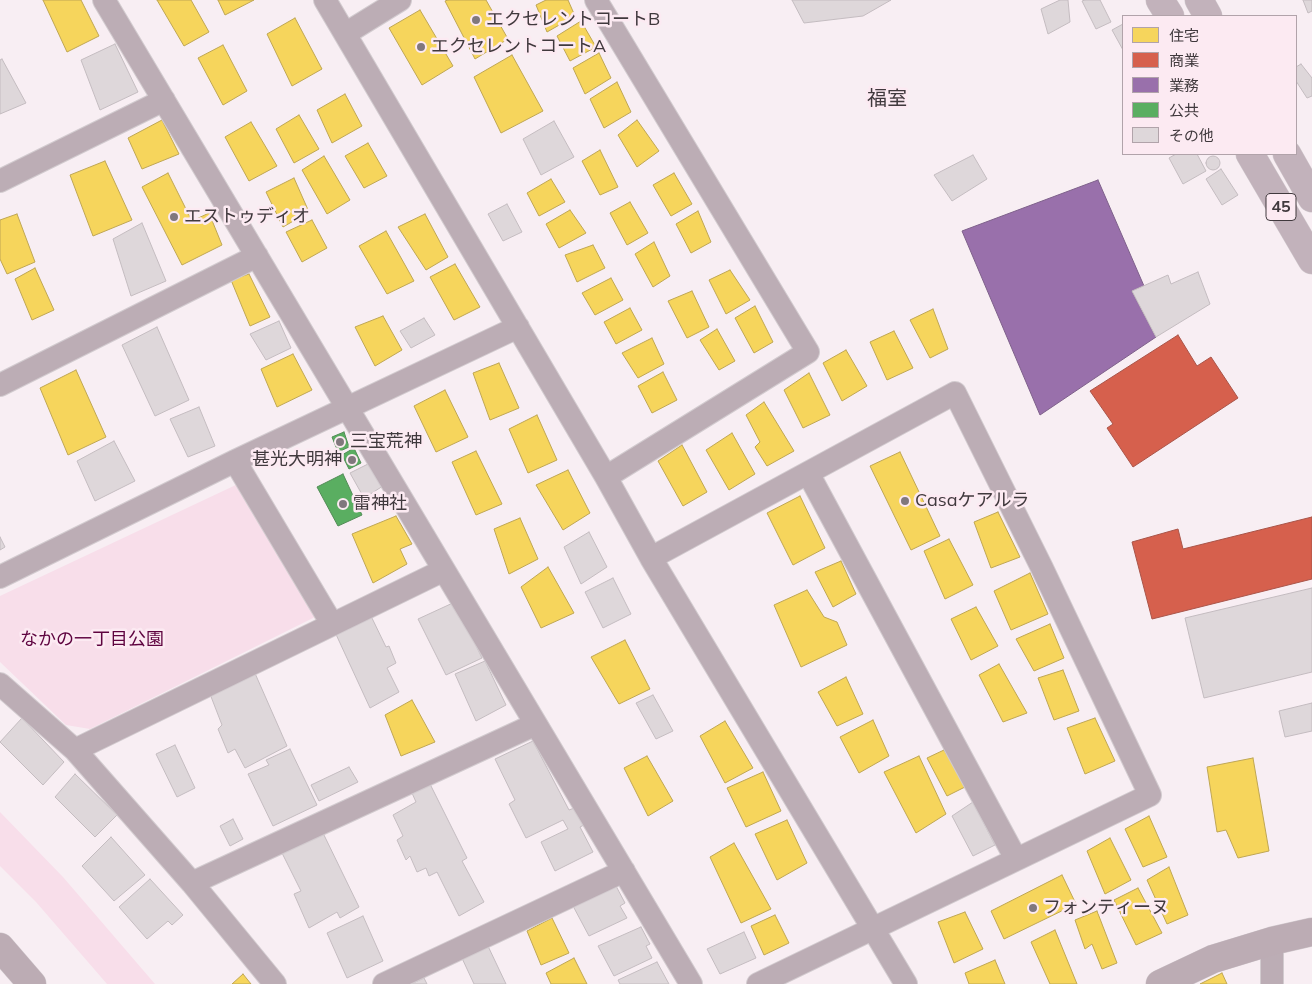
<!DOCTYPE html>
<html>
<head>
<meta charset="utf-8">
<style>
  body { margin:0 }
  #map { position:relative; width:1312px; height:984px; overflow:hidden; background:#f8eef3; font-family:Mulish,"Noto Sans JP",sans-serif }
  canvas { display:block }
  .legend { position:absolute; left:1122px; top:15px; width:175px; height:140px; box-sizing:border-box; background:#fceaf2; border:1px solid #b1a3aa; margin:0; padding:6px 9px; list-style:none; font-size:15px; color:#40393d }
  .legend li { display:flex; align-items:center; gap:10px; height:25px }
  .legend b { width:25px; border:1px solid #b1a3aa }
</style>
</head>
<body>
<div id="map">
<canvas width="1312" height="984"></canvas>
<ul class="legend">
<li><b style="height:14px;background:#f6d55c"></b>住宅</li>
<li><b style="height:14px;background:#d6604d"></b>商業</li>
<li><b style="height:14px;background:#9970ab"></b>業務</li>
<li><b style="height:14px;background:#5aae61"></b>公共</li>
<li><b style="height:14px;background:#ded7da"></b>その他</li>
</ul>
</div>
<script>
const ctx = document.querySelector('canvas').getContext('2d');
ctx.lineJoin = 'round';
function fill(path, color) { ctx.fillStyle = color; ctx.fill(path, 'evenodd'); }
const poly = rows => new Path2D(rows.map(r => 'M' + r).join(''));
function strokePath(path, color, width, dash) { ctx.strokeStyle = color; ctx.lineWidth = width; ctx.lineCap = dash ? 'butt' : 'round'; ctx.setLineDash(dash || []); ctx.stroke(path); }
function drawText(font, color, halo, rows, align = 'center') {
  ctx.font = font + ' Mulish,"Noto Sans JP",sans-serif'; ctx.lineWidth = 5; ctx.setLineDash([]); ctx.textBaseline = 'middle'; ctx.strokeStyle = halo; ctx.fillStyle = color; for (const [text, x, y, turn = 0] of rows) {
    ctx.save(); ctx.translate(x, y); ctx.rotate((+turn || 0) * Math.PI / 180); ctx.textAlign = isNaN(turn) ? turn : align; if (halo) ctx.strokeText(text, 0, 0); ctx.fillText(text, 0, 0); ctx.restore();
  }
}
fill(poly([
  [240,483,315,617,90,729,66,725,0,662,0,596],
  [0,812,63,877,155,984,107,984,36,902,0,866]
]), '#f8deea');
const homes = poly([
  [43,0,81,0,99,36,67,52,43,0],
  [157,0,191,0,209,32,184,46,157,0],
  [218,0,254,0,225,15,218,0],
  [448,0,486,0,508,39,475,59,445,1,448,0],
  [546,0,568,0,575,16,547,32,536,5,546,0],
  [420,10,453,66,422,85,389,28,420,10],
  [295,18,322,69,292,86,267,34,295,18],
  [581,21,596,47,570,61,557,36,581,21],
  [223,45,247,91,223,105,198,58,223,45],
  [599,53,611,78,585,94,573,68,599,53],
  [512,55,543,111,501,133,474,77,512,55],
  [617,82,631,112,604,128,590,99,617,82],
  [345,94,362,126,332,143,317,110,345,94],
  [299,115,319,149,294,163,276,129,299,115],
  [162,120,179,154,142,169,128,138,162,120],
  [637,120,659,151,637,167,618,135,637,120],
  [251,122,277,166,249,181,225,137,251,122],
  [368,143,387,176,364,188,345,156,368,143],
  [600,150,618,187,600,195,582,161,600,150],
  [324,156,350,200,327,214,302,170,324,156],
  [105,161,132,220,93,236,70,175,105,161],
  [168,173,192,221,209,213,222,245,182,265,142,187,168,173],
  [674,173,692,204,671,216,653,185,674,173],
  [294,178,309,212,283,227,266,192,294,178],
  [551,179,565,202,539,216,527,193,551,179],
  [630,202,648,233,627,245,610,213,630,202],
  [570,210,586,233,559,248,546,224,570,210],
  [698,211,711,242,691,253,676,224,698,211],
  [17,214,35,262,7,274,0,259,0,220,17,214],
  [425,214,448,257,426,270,398,227,425,214],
  [312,220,327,248,302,262,286,232,312,220],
  [386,231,414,281,387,294,359,246,386,231],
  [654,242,670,276,653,287,635,254,654,242],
  [593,245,605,268,577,282,565,255,593,245],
  [455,264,480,307,454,320,430,277,455,264],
  [35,268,54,310,32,320,15,279,35,268],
  [730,270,750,300,726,314,709,280,730,270],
  [249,274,270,317,250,326,231,280,249,274],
  [611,278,623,300,595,315,582,293,611,278],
  [692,291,709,327,687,338,668,301,692,291],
  [755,306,773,342,754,353,735,318,755,306],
  [630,308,642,330,616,344,604,322,630,308],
  [933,309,948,349,930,358,910,320,933,309],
  [383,316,402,350,375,366,355,327,383,316],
  [717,329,735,361,719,370,700,340,717,329],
  [894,331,913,368,887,380,870,342,894,331],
  [652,338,664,364,638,378,622,353,652,338],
  [846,350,867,386,842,401,823,363,846,350],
  [293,354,312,390,277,407,261,369,293,354],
  [499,363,519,408,490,420,473,373,499,363],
  [76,370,106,437,68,455,40,388,76,370],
  [663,372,677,400,652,413,638,386,663,372],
  [809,373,830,415,803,428,784,390,809,373],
  [445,390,468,437,436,452,414,406,445,390],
  [764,402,794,451,767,466,755,447,760,442,746,415,764,402],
  [537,415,557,460,528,473,509,429,537,415],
  [732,433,755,474,729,490,706,450,732,433],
  [682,445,707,492,683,506,658,461,682,445],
  [476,451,502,504,476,515,452,462,476,451],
  [900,452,940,536,911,550,870,466,900,452],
  [568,470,590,513,563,530,536,485,568,470],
  [800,496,825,548,793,565,767,513,800,496],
  [998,512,1020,557,991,568,974,522,998,512],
  [396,516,412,544,400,549,407,564,373,583,352,534,396,516],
  [520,518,538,559,509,574,494,529,520,518],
  [949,539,973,585,945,599,924,551,949,539],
  [841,561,856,594,833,607,815,572,841,561],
  [548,567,574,613,541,628,521,587,548,567],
  [1030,573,1048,614,1011,630,994,591,1030,573],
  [807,590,824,617,837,622,847,645,801,667,774,605,807,590],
  [976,607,998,646,971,660,951,619,976,607],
  [1050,624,1064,658,1034,671,1016,639,1050,624],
  [625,640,650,689,619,704,591,657,625,640],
  [999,664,1027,713,1003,722,979,675,999,664],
  [1063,670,1079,711,1054,720,1038,678,1063,670],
  [846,677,863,714,837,726,818,692,846,677],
  [412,700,435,742,401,756,385,715,412,700],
  [1095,718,1115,761,1085,774,1067,728,1095,718],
  [873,720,889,756,859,773,840,737,873,720],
  [725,721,753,768,725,783,700,736,725,721],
  [944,750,967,786,947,796,927,758,944,750],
  [647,756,673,801,648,816,624,768,647,756],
  [919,756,946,814,916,833,884,772,919,756],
  [1253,758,1269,851,1238,858,1226,830,1217,832,1207,767,1253,758],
  [763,772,781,811,746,827,727,788,763,772],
  [1149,816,1167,857,1143,867,1125,829,1149,816],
  [787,820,807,863,777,880,755,834,787,820],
  [1110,838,1131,880,1105,894,1087,851,1110,838],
  [734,843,771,909,741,923,710,857,734,843],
  [1169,867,1188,915,1167,924,1147,880,1169,867],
  [1062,875,1076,904,1004,939,991,911,1062,875],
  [1138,888,1162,933,1136,945,1114,900,1138,888],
  [1097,911,1117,963,1102,969,1092,944,1085,949,1075,920,1097,911],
  [965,912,983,949,954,963,938,922,965,912],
  [775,915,789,943,764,955,751,926,775,915],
  [552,918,569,953,541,965,527,931,552,918],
  [1055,930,1077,984,1050,984,1031,942,1055,930],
  [574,958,587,984,551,984,546,973,574,958],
  [995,960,1005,984,969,984,965,973,995,960],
  [1222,973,1227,984,1200,984,1222,973],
  [243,974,251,984,232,984,243,974]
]);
fill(homes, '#f6d55c');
strokePath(homes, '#bfa653', 1);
const shops = poly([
  [1178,335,1197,366,1211,357,1238,398,1133,467,1107,428,1113,424,1090,391,1178,335],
  [1312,517,1312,579,1152,619,1132,542,1178,529,1183,549,1312,517]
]);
fill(shops, '#d6604d');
strokePath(shops, '#a95448', 1);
const offices = poly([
  [1098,180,1144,286,1132,291,1156,337,1040,415,962,231,1098,180]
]);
fill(offices, '#9970ab');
strokePath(offices, '#7e608a', 1);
const public = poly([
  [344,432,349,447,338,452,332,437,344,432],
  [354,448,361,463,349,469,342,455,354,448],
  [343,474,362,515,338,526,317,487,343,474]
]);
fill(public, '#5aae61');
strokePath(public, '#528b56', 1);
const building = poly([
  [792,0,891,0,863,16,804,23,792,0],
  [1060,0,1068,0,1070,22,1048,34,1041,9,1060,0],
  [1085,0,1100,0,1111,22,1096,29,1082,1,1085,0],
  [1303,0,1312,0,1312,11,1308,13,1303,0],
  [1123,24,1123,50,1112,30,1123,24],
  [115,44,138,92,100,110,81,60,115,44],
  [2,59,26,103,0,114,0,60,2,59],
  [1301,64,1312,78,1312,96,1307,98,1296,81,1296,67,1301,64],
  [554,121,574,157,541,175,523,139,554,121],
  [1176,154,1197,154,1206,171,1183,184,1169,158,1176,154],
  [973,155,987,179,952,201,934,175,973,155],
  '1206 163a7 7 0 1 1 14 0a7 7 0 1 1-14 0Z',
  [1221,169,1238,195,1222,205,1206,179,1221,169],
  [507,204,522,232,503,241,488,214,507,204],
  [142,223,166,281,131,296,113,239,142,223],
  [1198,272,1210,304,1156,337,1132,291,1168,275,1171,284,1198,272],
  [424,318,435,335,411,348,400,331,424,318],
  [279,321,291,348,266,360,250,334,279,321],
  [157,327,189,400,155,416,122,345,157,327],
  [199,407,215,446,188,457,170,419,199,407],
  [114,441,135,481,95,501,77,461,114,441],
  [370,463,383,486,364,498,350,473,370,463],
  [589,532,607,567,581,584,564,547,589,532],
  [0,537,5,547,0,550,0,537],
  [613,578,631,614,603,628,585,592,613,578],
  [1312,588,1312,672,1204,698,1185,618,1312,588],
  [455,602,482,658,446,675,418,619,455,602],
  [370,614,386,647,389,646,396,663,387,668,399,692,370,708,334,630,370,614],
  [485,661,506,705,476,721,455,674,485,661],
  [254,671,287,746,245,768,235,749,228,753,218,729,222,725,210,694,254,671],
  [653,695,673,731,656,739,636,703,653,695],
  [1312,703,1312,731,1285,737,1279,711,1312,703],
  [22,718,64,762,43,785,0,742,22,718],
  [533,741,569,810,577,807,586,824,580,827,593,852,555,871,541,842,568,829,563,820,526,838,509,804,515,800,495,759,533,741],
  [175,745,195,788,177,797,156,754,175,745],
  [290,749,317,805,273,826,248,774,269,765,266,760,290,749],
  [349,767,358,782,319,801,311,785,349,767],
  [75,774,117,815,95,837,55,797,75,774],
  [430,784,467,858,462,861,484,902,459,916,437,872,429,876,426,868,417,872,410,856,406,860,397,840,403,836,393,815,416,802,412,793,430,784],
  [973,802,995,845,973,856,952,816,973,802],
  [233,819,243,839,230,846,220,826,233,819],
  [323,833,359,907,340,918,337,912,309,928,294,894,301,891,282,853,323,833],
  [111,837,145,875,114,901,82,866,111,837],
  [150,879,183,915,172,925,168,921,147,939,119,907,150,879],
  [616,886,625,903,620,906,627,918,589,936,573,906,616,886],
  [363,916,383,961,347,978,327,933,363,916],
  [641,927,650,944,646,946,652,958,614,976,598,946,641,927],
  [744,932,756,958,720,974,707,949,744,932],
  [487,944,506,984,474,984,461,956,487,944],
  [657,962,669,984,620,984,618,980,657,962],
  [424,978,427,984,411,984,424,978]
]);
fill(building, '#ded7da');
strokePath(building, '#c4bcc0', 1);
const street = poly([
  [104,0,691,984],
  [325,0,606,477,651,558,906,984],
  [596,0,808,352,606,477],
  [345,34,400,0],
  [0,181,164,100],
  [0,385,257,256],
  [235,461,332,624],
  [808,473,1016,859],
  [651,558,955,393,1042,568,1150,795,758,984],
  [0,577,235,461,518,327],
  [0,684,75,750,192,883,275,984],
  [75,750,444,570],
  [192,883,536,724],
  [1272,941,1272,984],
  [384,984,624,871]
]);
const secondary = poly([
  [0,947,32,984],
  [1160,984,1213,959,1272,941,1312,932]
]);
const highway = poly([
  [1160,0,1170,16],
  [1199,0,1208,16],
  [1250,154,1312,260],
  [1287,154,1312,198]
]);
strokePath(street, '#d2cbcf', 24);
strokePath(secondary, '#d2cbcf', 29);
strokePath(highway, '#d2cbcf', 29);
strokePath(street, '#bcadb5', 22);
strokePath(secondary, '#bcacb4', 28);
strokePath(highway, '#c2b2bb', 28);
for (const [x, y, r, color] of [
  [476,20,5,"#80787d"],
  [421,47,5,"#80787d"],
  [174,217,5,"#80787d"],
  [340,442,5,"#80787d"],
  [352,460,5,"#80787d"],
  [905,501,5,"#80787d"],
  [343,504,5,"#80787d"],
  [1033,908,5,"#80787d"]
]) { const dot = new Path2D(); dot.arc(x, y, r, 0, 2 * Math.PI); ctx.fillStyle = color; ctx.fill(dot); strokePath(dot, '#fceaf2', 2); }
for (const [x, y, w] of [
  [1281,207,30]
]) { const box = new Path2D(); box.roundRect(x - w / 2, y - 13.5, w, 27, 4); ctx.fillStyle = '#fceaf2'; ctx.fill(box); strokePath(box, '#40393d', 1); }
drawText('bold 16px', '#40393d', null, [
  ["45",1281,207]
]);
drawText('18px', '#40393d', '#fceaf2', [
  ["エクセレントコートB",486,20],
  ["エクセレントコートA",431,47],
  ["エストゥディオ",184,217],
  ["三宝荒神",350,442],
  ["甚光大明神",342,460,"right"],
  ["Casaケアルラ",915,501],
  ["雷神社",353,504],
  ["フォンティーヌ",1043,908]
], 'left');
drawText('18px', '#5e033f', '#fceaf2', [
  ["なかの一丁目公園",92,640]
]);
drawText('20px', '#40393d', '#fceaf2', [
  ["福室",887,99]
]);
</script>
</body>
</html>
